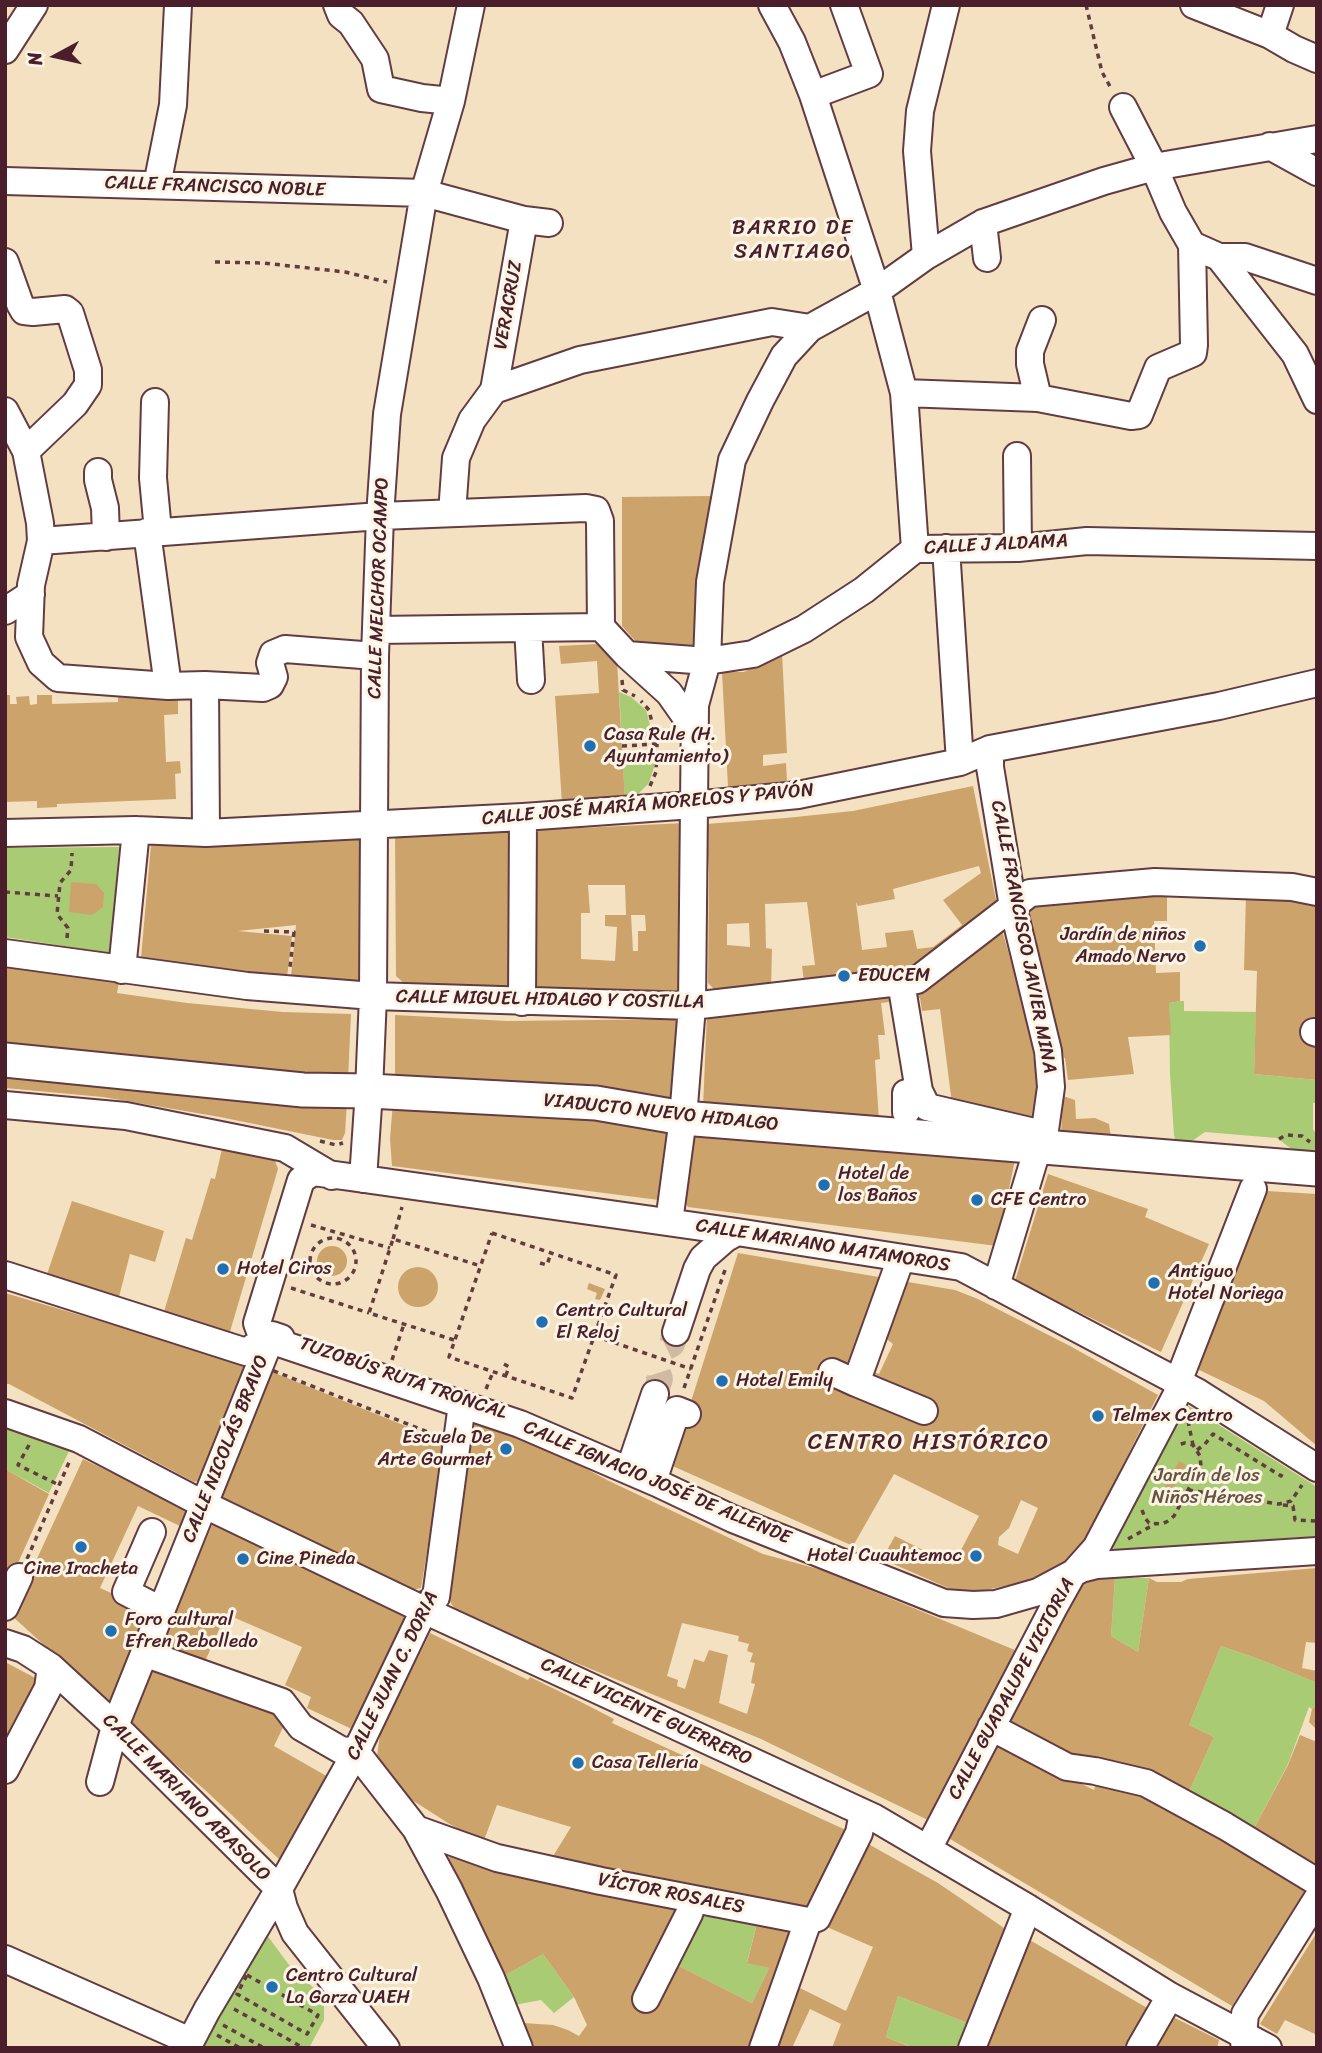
<!DOCTYPE html>
<html>
<head>
<meta charset="utf-8">
<style>
  body { margin:0 }
  #map { position:relative; width:1322px; height:2053px; overflow:hidden; background:#f3e1c2; font-family:Sriracha,sans-serif }
  canvas { display:block }
  .frame { position:absolute; inset:0; border:7px solid #4a1f2b; pointer-events:none }
  .north { position:absolute; left:21px; top:21px; width:70px; height:70px; -webkit-text-stroke:5px #fcf5e5; paint-order:stroke; rotate:262deg; font-size:19px; font-weight:700; line-height:28px; text-align:center; color:#4a1f2b }
  .north::after { content:''; display:block; margin:auto; width:24px; height:32px; background:#4a1f2b; clip-path:polygon(50% 0,100% 100%,50% 72%,0 100%) }
</style>
</head>
<body>
<div id="map">
<canvas width="1322" height="2053"></canvas>
<div class="frame"></div>
<div class="north">N</div>
</div>
<script>
const ctx = document.querySelector('canvas').getContext('2d');
ctx.lineJoin = 'round';
function fill(path, color) { ctx.fillStyle = color; ctx.fill(path, 'evenodd'); }
const poly = rows => new Path2D(rows.map(r => 'M' + r).join(''));
function strokePath(path, color, width, dash) { ctx.strokeStyle = color; ctx.lineWidth = width; ctx.lineCap = dash ? 'butt' : 'round'; ctx.setLineDash(dash || []); ctx.stroke(path); }
function drawText(font, color, halo, rows, align = 'center') {
  ctx.font = font + ' Sriracha,sans-serif'; ctx.lineWidth = 6; ctx.setLineDash([]); ctx.textBaseline = 'middle'; ctx.strokeStyle = halo; ctx.fillStyle = color; for (const [text, x, y, turn = 0] of rows) {
    ctx.save(); ctx.translate(x, y); ctx.rotate((+turn || 0) * Math.PI / 180); ctx.textAlign = isNaN(turn) ? turn : align; if (halo) ctx.strokeText(text, 0, 0); ctx.fillText(text, 0, 0); ctx.restore();
  }
}
fill(poly([
  [619,692,631,697,646,710,653,737,622,739],
  [654,752,654,767,649,783,637,795,625,800,622,753],
  [119,847,110,953,5,937,5,848],
  [1180,1001,1184,1001,1184,1011,1256,1012,1254,1074,1317,1080,1317,1103,1313,1103,1313,1129,1317,1136,1317,1157,1299,1155,1277,1138,1205,1132,1189,1143,1176,1142,1174,1135,1170,1074,1169,1003],
  [1184,1403,1317,1487,1317,1540,1116,1550,1113,1548,1111,1546],
  [5,1420,70,1449,49,1493,5,1469],
  [1115,1578,1149,1578,1138,1652,1111,1636],
  [1221,1646,1264,1661,1317,1683,1317,1704,1312,1709,1309,1707,1288,1764,1252,1832,1187,1796,1214,1737,1189,1725],
  [698,1909,758,1920,747,1962,769,1968,752,2003,673,1963],
  [264,1931,289,1965,320,1994,324,2006,324,2020,309,2048,203,2048,200,2046],
  [543,1954,574,1997,554,2013,541,2000,514,2005,501,1978],
  [898,1996,970,2024,961,2048,914,2048,886,2037]
]), '#a8cb74');
fill(poly([
  [711,496,702,649,640,646,622,626,622,497],
  [616,643,625,800,562,804,555,696,599,693,597,661,561,664,559,646],
  [782,652,787,753,763,755,763,766,786,763,787,781,728,787,722,672,744,672],
  [178,691,178,714,164,715,166,762,180,761,181,773,175,774,176,799,57,804,57,807,37,808,37,801,5,802,5,695,10,695,10,704,17,704,16,697,29,696,30,705,37,704,37,695,52,695,52,704,118,702,118,693],
  [973,786,998,910,917,966,847,981,804,982,802,966,815,965,807,902,765,904,766,948,772,949,771,988,717,992,708,983,709,871,706,824,786,818,853,811],
  [979,866,981,873,943,900,962,925,933,947,917,949,913,930,885,933,887,947,862,950,856,902,858,906,895,899,893,889],
  [749,923,750,947,727,945,727,924],
  [685,823,686,998,544,994,534,986,534,887,538,830],
  [588,885,625,885,626,915,605,915,605,926,617,927,615,961,581,959,581,913,590,913],
  [631,915,645,915,646,931,638,931,638,951,633,951],
  [395,832,514,832,513,989,406,985,396,976],
  [355,837,361,841,361,978,356,983,291,977,296,925,238,931,292,936,287,977,141,958,151,845],
  [71,882,96,884,104,893,103,907,92,915,69,912],
  [1167,893,1167,921,1154,921,1156,973,1180,972,1180,1001,1169,1003,1171,1035,1128,1037,1134,1074,1068,1080,1065,1058,1064,1058,1027,915,1038,902],
  [1246,894,1317,902,1317,1080,1254,1074,1257,971,1244,970],
  [997,929,1002,930,1029,1024,1039,1095,1034,1128,952,1104,940,1009,922,1011,920,998,881,1003,885,1035,878,1035,880,1059,875,1060,879,1121,703,1107,707,1014,919,993],
  [5,965,119,982,117,993,187,1003,283,1012,351,1014,348,1080,5,1045],
  [395,1015,507,1021,678,1019,673,1103,395,1080],
  [5,1069,347,1102,345,1133,342,1140,333,1140,220,1117,103,1097,5,1088],
  [1063,1096,1075,1100,1076,1119,1095,1118,1109,1124,1111,1138,1061,1135],
  [393,1102,668,1127,659,1200,392,1166,390,1139],
  [694,1130,1015,1160,997,1246,688,1207,685,1203],
  [222,1149,275,1161,278,1169,229,1335,163,1315,186,1238,192,1240,211,1178,215,1179],
  [1048,1174,1148,1209,1145,1217,1209,1244,1161,1352,1015,1281],
  [1267,1191,1317,1194,1317,1446,1264,1401,1193,1367],
  [72,1201,164,1231,155,1262,130,1254,118,1301,46,1277],
  '317 1261a15 15 0 1 1 30 0a15 15 0 1 1-30 0Z',
  [738,1253,955,1290,978,1299,1070,1346,1158,1395,1081,1548,1071,1562,1049,1576,964,1595,882,1559,895,1536,953,1565,979,1516,894,1474,853,1546,668,1464,687,1414],
  [880,1334,893,1344,879,1374,868,1370,863,1381],
  [1021,1500,1038,1508,1018,1554,998,1545,999,1537,1009,1528],
  '398 1287a20 20 0 1 1 40 0a20 20 0 1 1-40 0Z',
  [589,1283,605,1289,600,1300,595,1299,597,1293,587,1289],
  [5,1293,250,1365,203,1480,194,1482,9,1384,5,1384],
  [265,1369,445,1442,421,1588,413,1590,265,1520,214,1493],
  [474,1419,544,1446,607,1480,763,1554,822,1570,1022,1653,932,1822,761,1739,518,1639,456,1611,449,1600,468,1459,469,1427],
  [682,1623,739,1636,738,1641,749,1644,747,1651,753,1653,750,1662,755,1663,751,1683,755,1684,747,1714,719,1703,728,1655,709,1650,704,1662,694,1659,685,1689,677,1686,678,1680,667,1676],
  [83,1459,189,1510,182,1527,138,1506,100,1588,149,1610,110,1705,11,1615],
  [1179,1461,1186,1465,1165,1504,1158,1500],
  [5,1469,49,1494,5,1592],
  [213,1523,407,1616,356,1731,307,1708,311,1697,285,1685,302,1647,226,1614,203,1666,160,1649],
  [1317,1568,1317,1643,1306,1642,1302,1668,1317,1671,1317,1683,1264,1661,1221,1646,1189,1725,1214,1737,1187,1796,1066,1755,1001,1723,1083,1579,1115,1578,1111,1636,1138,1652,1149,1578,1157,1582,1181,1582,1188,1579],
  [430,1633,528,1680,530,1677,581,1702,614,1719,612,1723,848,1831,810,1912,550,1861,571,1827,497,1805,483,1843,448,1823,401,1793,376,1764,380,1734],
  [5,1662,41,1681,5,1754],
  [154,1666,288,1717,274,1746,330,1778,281,1861,205,1790,130,1725],
  [1317,1704,1317,1730,1309,1722,1312,1709],
  [1300,1735,1317,1742,1317,1872,1252,1832,1288,1765],
  [994,1741,1094,1790,1098,1777,1143,1789,1309,1884,1232,2006,945,1836],
  [863,1841,938,1883,1007,1930,970,2024,898,1996,886,2037,913,2048,832,2048,841,2024,810,2009,792,2048,767,2048,792,1984,846,2011,873,1947,820,1924],
  [451,1855,567,1883,686,1907,673,1963,752,2003,769,1968,747,1963,758,1920,801,1927,758,2048,535,2048,523,2023,553,2025,568,2030,579,2036,587,2025,574,1997,543,1954,501,1978,444,1864],
  [1317,1932,1317,2035,1285,2020,1277,2034,1260,2024],
  [1028,1939,1149,2009,1127,2048,987,2048],
  [1171,2016,1219,2040,1217,2048,1154,2048]
]), '#cca46b');
strokePath(poly([
  [666,1347,672,1344,676,1332],
  [655,1394,660,1379,658,1373]
]), '#d1baa4', 26, [26, 13]);
const minor = poly([
  [337,5,341,15,351,23,375,59,381,89,422,98,451,101],
  [772,5,792,42,813,95,877,291,904,393,915,549],
  [1194,5,1270,35,1294,49,1317,59],
  [1270,35,1280,5],
  [5,50,34,5],
  [813,95,869,74,844,5],
  [1123,107,1154,167,1173,212,1192,245,1219,257,1295,354,1317,400],
  [1270,146,1317,172],
  [5,181,424,193,524,220,549,223],
  [157,185,173,105,178,5],
  [983,223,987,258],
  [926,256,917,151,920,111,946,5],
  [1219,257,1245,257,1317,281],
  [5,262,20,304,24,311,33,312,65,309,70,313,88,370,88,385,75,404,26,451],
  [494,390,580,360,772,322,810,328],
  [904,393,1038,398,1131,416,1139,415,1158,368,1193,353,1194,345,1192,245],
  [1038,398,1030,364,1030,351,1042,320],
  [155,402,153,478,158,531],
  [5,411,26,451,40,523,41,541,31,585,29,637,41,663,58,678,168,686,205,685,263,688,270,685,274,677,270,663,273,654,285,649,375,656],
  [1017,456,1018,548],
  [98,472,98,480,105,508,106,537],
  [452,513,456,458,472,420,494,390,524,220],
  [147,532,168,686],
  [41,541,380,516,586,508,596,510,600,521,601,627],
  [946,548,960,762],
  [5,611,31,594],
  [528,628,531,680],
  [376,630,601,627,627,655,669,693,695,730],
  [627,655,707,661,753,654,804,629,864,590,915,549,1018,548,1087,541,1317,546],
  [205,685,206,833],
  [990,749,990,767,1013,907,1048,1051,1051,1087,1045,1130,1038,1147,996,1286],
  [5,833,136,830,206,833,523,817,693,805,798,795,960,762,990,749,1219,706,1317,683],
  [5,953,247,986,373,996,692,1006,917,980,1030,893,1155,882,1292,887,1317,892],
  [122,970,136,830],
  [901,982,919,1091,927,1107,1030,1131,1038,1147],
  [522,1002,523,817],
  [1314,1032,1317,1033],
  [5,1105,126,1116,285,1148,332,1176],
  [906,1112,906,1093,919,1091],
  [363,1179,369,1091,373,996,375,656,380,516,387,414,424,193,451,101,471,5],
  [669,1222,683,1118,692,1006,695,705,707,661,710,582,732,460,760,401,784,356,810,328,877,291,926,256,983,223,1104,181,1154,167,1317,139],
  [901,1258,856,1383,924,1411],
  [5,1275,246,1352,272,1335,281,1338],
  [676,1332,697,1269,703,1258,726,1238,737,1232],
  [832,1372,856,1383],
  [5,1413,79,1439,203,1504,424,1610,873,1817,1028,1908,1170,1996,1268,2048],
  [1317,1468,1197,1392,961,1267,737,1232,350,1177,313,1172,301,1180,257,1323,261,1334,270,1340,520,1424,657,1483,733,1519,944,1603,973,1605,996,1604,1038,1592,1081,1569,1097,1565,1317,1551],
  [629,1471,655,1394],
  [653,1481,677,1410,687,1414],
  [152,1532,126,1592,161,1610],
  [5,1607,19,1577],
  [5,1643,23,1649,51,1667,115,1726,279,1889,284,1908,295,1933,386,2048],
  [144,1653,282,1702,301,1727,341,1750,356,1752,416,1829,449,1890,491,1978,519,2048],
  [991,1727,1067,1767,1095,1771,1146,1783,1225,1826,1317,1882],
  [5,1770,48,1688,51,1667],
  [100,1782,115,1726,270,1340],
  [416,1829,497,1858,601,1881,808,1921,817,1918,859,1833,863,1813],
  [928,1849,1053,1609,1072,1575,1096,1548,1177,1394,1178,1382,1253,1189],
  [5,1959,190,2041],
  [646,1999,689,1914,694,1899],
  [187,2048,207,2010,279,1889,356,1752,424,1610,436,1597,462,1404],
  [763,2048,808,1921],
  [972,2048,1028,1908],
  [1140,2048,1170,1996],
  [1245,2048,1243,2035,1245,2014,1317,1899]
]);
const major = poly([
  [5,1060,303,1090,369,1091,596,1103,683,1118,1317,1169]
]);
strokePath(minor, '#633c42', 30);
strokePath(major, '#633c42', 37);
strokePath(poly([
  [1086,5,1102,72,1112,90],
  [215,262,263,263,345,272,387,282],
  [622,680,623,690,635,696],
  [622,746,657,744,649,710,641,701],
  [650,786,656,772,657,744],
  [5,892,58,896],
  [264,931,294,932,290,967],
  [67,938,68,928,57,914,60,883,71,870,72,853],
  [1279,1139,1286,1135,1302,1136,1310,1142],
  [320,1141,336,1145,343,1143],
  [311,1225,390,1248],
  [492,1233,616,1275,572,1398,449,1357,492,1233],
  '310 1261a23 23 0 1 1 46 0a23 23 0 1 1-46 0Z',
  [393,1239,402,1207],
  [540,1263,547,1265,551,1253],
  [291,1288,369,1313],
  [595,1336,691,1369],
  [454,1340,369,1313,393,1239,481,1266],
  [392,1360,404,1324],
  [504,1364,509,1367,506,1375],
  [264,1367,448,1440,424,1590,419,1593,412,1593,264,1523,212,1495,264,1367],
  [684,1388,725,1270],
  [486,1389,493,1372],
  [1188,1421,1193,1445],
  [29,1445,18,1465,59,1485],
  [1197,1450,1205,1444,1213,1434,1281,1476,1283,1472],
  [1188,1490,1279,1504,1291,1501,1302,1485],
  [1283,1505,1293,1506,1295,1520,1317,1521],
  [1142,1510,1145,1518,1149,1523,1162,1524,1168,1521,1174,1516,1188,1490,1201,1466,1200,1456,1193,1445,1185,1443,1177,1445],
  [1128,1539,1155,1524],
  [27,1559,70,1460],
  [247,1975,318,2015,307,2034,237,1994,247,1975],
  [234,2009,300,2046,299,2048],
  [223,2025,264,2048],
  [217,2035,240,2048]
]), '#633c42', 3.5, [5, 5]);
strokePath(minor, '#fff', 26);
strokePath(major, '#fff', 33);
for (const [x, y, r, color] of [
  [590,746,7,"#1f6fb2"],
  [1200,946,7,"#1f6fb2"],
  [844,976,7,"#1f6fb2"],
  [824,1185,7,"#1f6fb2"],
  [977,1200,7,"#1f6fb2"],
  [223,1269,7,"#1f6fb2"],
  [1154,1283,7,"#1f6fb2"],
  [542,1322,7,"#1f6fb2"],
  [722,1381,7,"#1f6fb2"],
  [1098,1416,7,"#1f6fb2"],
  [506,1449,7,"#1f6fb2"],
  [81,1547,7,"#1f6fb2"],
  [976,1556,7,"#1f6fb2"],
  [243,1559,7,"#1f6fb2"],
  [111,1631,7,"#1f6fb2"],
  [578,1763,7,"#1f6fb2"],
  [272,1987,7,"#1f6fb2"]
]) { const dot = new Path2D(); dot.arc(x, y, r, 0, 2 * Math.PI); ctx.fillStyle = color; ctx.fill(dot); strokePath(dot, '#fcf5e5', 2.5); }
drawText('19px', '#4a1f2b', '#fcf5e5', [
  ["CALLE FRANCISCO NOBLE",215,187,2],
  ["VERACRUZ",509,305,-80],
  ["CALLE J ALDAMA",996,545,-3],
  ["CALLE MELCHOR OCAMPO",379,588,-88],
  ["CALLE JOSÉ MARÍA MORELOS Y PAVÓN",648,805,-5],
  ["CALLE FRANCISCO JAVIER MINA",1023,937,79],
  ["CALLE MIGUEL HIDALGO Y COSTILLA",550,1000,1],
  ["VIADUCTO NUEVO HIDALGO",661,1113,6],
  ["CALLE MARIANO MATAMOROS",823,1246,9],
  ["TUZOBÚS RUTA TRONCAL",403,1379,19],
  ["CALLE NICOLÁS BRAVO",226,1449,-68],
  ["CALLE IGNACIO JOSÉ DE ALLENDE",657,1483,23],
  ["CALLE JUAN C. DORIA",393,1676,-64],
  ["CALLE GUADALUPE VICTORIA",1012,1689,-62],
  ["CALLE VICENTE GUERRERO",646,1712,25],
  ["CALLE MARIANO ABASOLO",186,1798,45],
  ["VÍCTOR ROSALES",671,1894,11]
]);
drawText('19px', '#4a1f2b', '#fcf5e5', [
  ["Casa Rule (H.",604,735],
  ["Ayuntamiento)",604,757],
  ["Jardín de niños",1186,935,"right"],
  ["Amado Nervo",1186,957,"right"],
  ["EDUCEM",858,976],
  ["Hotel de",838,1174],
  ["los Baños",838,1196],
  ["CFE Centro",991,1200],
  ["Hotel Ciros",237,1269],
  ["Antiguo",1168,1272],
  ["Hotel Noriega",1168,1294],
  ["Centro Cultural",556,1311],
  ["El Reloj",556,1333],
  ["Hotel Emily",736,1381],
  ["Telmex Centro",1112,1416],
  ["Escuela De",492,1438,"right"],
  ["Arte Gourmet",492,1460,"right"],
  ["Hotel Cuauhtemoc",962,1556,"right"],
  ["Cine Pineda",257,1559],
  ["Cine Iracheta",81,1569,"center"],
  ["Foro cultural",125,1620],
  ["Efren Rebolledo",125,1642],
  ["Casa Tellería",592,1763],
  ["Centro Cultural",286,1976],
  ["La Garza UAEH",286,1998]
], 'left');
drawText('19px', '#665341', '#fcf5e5', [
  ["Jardín de los",1207,1476],
  ["Niños Héroes",1207,1498]
]);
ctx.letterSpacing = '2px';
drawText('21px', '#4a1f2b', '#fcf5e5', [
  ["BARRIO DE",793,229],
  ["SANTIAGO",793,253]
]);
ctx.letterSpacing = '0px';
ctx.letterSpacing = '2px';
drawText('23px', '#4a1f2b', '#fcf5e5', [
  ["CENTRO HISTÓRICO",929,1443]
]);
ctx.letterSpacing = '0px';
</script>
</body>
</html>
